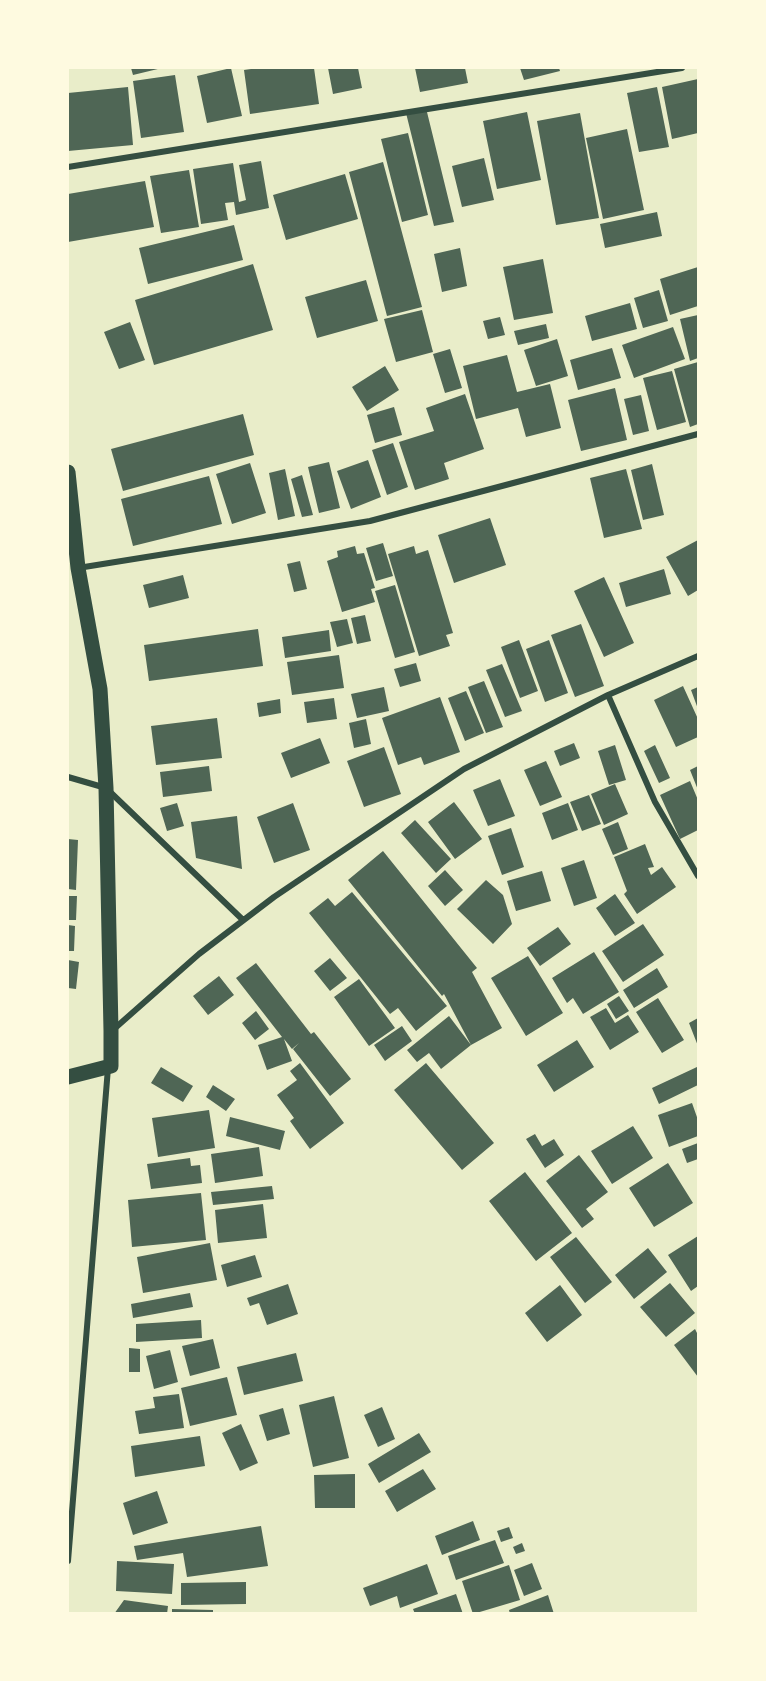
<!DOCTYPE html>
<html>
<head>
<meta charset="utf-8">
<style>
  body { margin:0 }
  #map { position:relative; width:766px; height:1681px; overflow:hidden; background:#e9edc9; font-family:"Roboto Condensed",sans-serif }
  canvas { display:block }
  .frame { position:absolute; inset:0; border:69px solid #fefae0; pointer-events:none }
</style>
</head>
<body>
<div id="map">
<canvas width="766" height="1681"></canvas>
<div class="frame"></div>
</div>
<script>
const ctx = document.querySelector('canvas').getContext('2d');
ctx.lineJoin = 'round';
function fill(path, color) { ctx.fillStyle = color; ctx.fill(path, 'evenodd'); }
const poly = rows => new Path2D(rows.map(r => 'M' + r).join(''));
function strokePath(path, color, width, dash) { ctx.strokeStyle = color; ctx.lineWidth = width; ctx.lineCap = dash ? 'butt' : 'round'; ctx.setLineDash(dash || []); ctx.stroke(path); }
fill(poly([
  [131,68,162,68,133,75],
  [231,68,242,116,207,123,197,76],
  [258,68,314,68,319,104,250,114,244,70],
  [328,68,358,68,362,88,333,94],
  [415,68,465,68,468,83,420,92],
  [520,68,559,68,560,71,524,80],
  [175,75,184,132,141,138,133,81],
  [698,79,698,133,672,139,662,87],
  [128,87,133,145,68,151,68,93],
  [657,87,669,147,639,152,627,93],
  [426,108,454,222,434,226,406,113],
  [527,112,541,180,497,189,483,121],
  [580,113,599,218,556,225,537,121],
  [627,129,644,210,603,219,586,138],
  [408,133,428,215,402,222,381,139],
  [484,158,494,200,462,207,452,166],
  [261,161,269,208,236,215,234,202,225,203,228,220,201,224,193,169,233,163,239,202,246,200,239,165],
  [383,162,422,307,387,316,349,172],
  [189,170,199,227,161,233,150,176],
  [345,174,358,219,286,240,273,195],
  [145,181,154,227,68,242,68,194],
  [657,212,662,236,605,248,600,224],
  [234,225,243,260,148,284,139,248],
  [460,248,467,286,442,292,434,254],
  [543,259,553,313,514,320,503,267],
  [253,264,273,330,154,365,135,300],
  [698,267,698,306,670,315,660,279],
  [366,280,378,321,317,338,305,297],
  [659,290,668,321,643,328,634,298],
  [630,303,637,329,592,341,585,316],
  [422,310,433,352,396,362,384,319],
  [698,315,698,358,690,361,680,319],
  [500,317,505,335,488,339,483,321],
  [130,322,145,360,119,369,104,332],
  [546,324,549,338,518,345,514,331],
  [673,327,685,359,634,378,622,345],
  [557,339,568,376,536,386,524,350],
  [612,348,621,378,578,390,570,360],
  [450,349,462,388,445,393,433,354],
  [507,355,517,392,550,384,561,428,526,437,518,408,476,419,463,366],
  [698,362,698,424,690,427,674,369],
  [385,366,399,390,367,411,352,387],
  [672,371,686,422,657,430,643,378],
  [615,388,627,440,581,451,568,400],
  [465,394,484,449,444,463,449,479,415,490,399,442,434,431,426,408],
  [641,395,649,431,633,435,624,399],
  [394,407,402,435,375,443,367,415],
  [243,414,254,455,123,491,111,449],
  [393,443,408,487,387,495,372,450],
  [368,460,381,497,351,509,337,471],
  [329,462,340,508,319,513,308,467],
  [250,463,266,513,232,524,216,474],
  [652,464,664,515,643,520,631,470],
  [285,469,295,516,278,520,269,473],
  [626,469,642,529,604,538,590,478],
  [302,475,313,515,302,517,291,479],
  [209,476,222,524,133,546,121,499],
  [490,518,506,565,454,583,438,535],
  [698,540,698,590,688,596,666,557],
  [383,543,393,576,376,581,366,548],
  [355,546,357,554,364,553,375,588,371,589,375,602,342,612,327,561,338,557,337,551],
  [414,546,416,554,428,550,453,633,446,635,450,646,419,656,388,554],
  [300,561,307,589,294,592,287,564],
  [664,569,671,594,626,607,619,583],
  [183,575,189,598,149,608,143,585],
  [604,577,634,643,604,657,574,591],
  [395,585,415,652,395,658,375,591],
  [365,615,371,641,357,644,351,618],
  [347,619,353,643,337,647,330,622],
  [581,624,604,686,575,697,551,635],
  [258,629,263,666,149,681,144,645],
  [329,630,331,651,285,658,282,637],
  [519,640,538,691,520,698,501,647],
  [549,640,568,693,545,702,526,649],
  [339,655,344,688,292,695,287,662],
  [416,663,421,681,400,687,394,669],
  [502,664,522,711,505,717,486,670],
  [484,681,503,727,486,733,468,687],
  [683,686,698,719,698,737,676,747,654,700],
  [384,687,389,711,357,718,351,694],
  [698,687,698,709,691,690],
  [466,691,484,733,465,741,448,698],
  [440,697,460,752,424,765,421,757,398,765,382,718],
  [334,698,337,719,307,723,304,702],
  [280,699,281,713,259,717,257,703],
  [217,718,222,758,156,765,151,726],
  [366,719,371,744,354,748,349,723],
  [320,738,330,763,291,778,281,753],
  [574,743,580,758,560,766,554,751],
  [615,745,626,780,609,785,598,751],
  [655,745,670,778,659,783,644,751],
  [384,747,401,794,364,807,347,761],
  [546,761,562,797,540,806,524,770],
  [209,766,212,791,163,797,160,772],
  [698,766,698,790,690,770],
  [500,779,515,816,488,826,473,790],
  [690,781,698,800,698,830,680,839,660,795],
  [615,784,628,814,604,825,591,794],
  [589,795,601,824,582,831,570,802],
  [454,802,482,839,455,859,428,822],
  [177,803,184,826,167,831,160,808],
  [293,803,310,850,274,863,257,817],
  [568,803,578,830,552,840,542,813],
  [237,816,242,869,196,858,191,822],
  [415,820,451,859,436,873,401,833],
  [618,822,628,849,613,855,602,829],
  [511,828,524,867,502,875,488,836],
  [68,839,78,840,76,890,68,889],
  [645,844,654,867,648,868,651,875,662,867,676,887,637,914,624,894,627,891,614,857],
  [383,851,477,968,472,972,502,1028,471,1045,444,994,442,996,348,880],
  [584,860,597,898,574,906,561,868],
  [445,870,463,890,445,906,428,886],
  [542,871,551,901,516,911,507,881],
  [486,880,503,895,512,924,493,944,457,909],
  [352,892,447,1006,416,1031,398,1008,390,1014,309,913,328,898,335,906],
  [615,894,635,923,615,936,596,908],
  [68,896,77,896,76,920,68,920],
  [643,924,664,955,623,982,602,951],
  [68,925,75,926,74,951,68,951],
  [558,927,571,944,540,966,527,948],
  [594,952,619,992,583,1014,573,998,567,1003,552,978],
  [528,956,563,1013,526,1036,491,978],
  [330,958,347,978,330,991,314,971],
  [68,960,79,962,76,989,68,988],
  [256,963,311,1034,314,1032,351,1079,330,1096,293,1049,299,1043,292,1049,284,1039,292,1061,267,1070,258,1045,282,1037,236,978],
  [657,968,668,987,634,1008,623,990],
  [219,976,234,995,208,1015,193,996],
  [359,979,395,1028,369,1046,334,997],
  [619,996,629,1011,616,1019,607,1004],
  [658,998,684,1040,662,1053,636,1012],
  [606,1008,615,1023,628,1015,639,1032,610,1050,590,1017],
  [256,1011,269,1029,255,1040,242,1023],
  [449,1016,471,1045,441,1069,429,1053,417,1062,407,1050],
  [698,1018,698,1046,689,1023],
  [402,1026,412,1041,385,1061,374,1045],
  [577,1040,594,1067,554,1092,537,1065],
  [300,1063,344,1123,310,1149,290,1121,294,1118,277,1095,297,1080,290,1071],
  [426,1063,494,1143,462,1170,394,1090],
  [161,1067,193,1086,183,1102,151,1083],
  [697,1067,698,1085,659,1104,652,1088],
  [213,1085,235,1099,226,1111,206,1097],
  [692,1103,698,1120,698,1136,669,1147,658,1115],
  [209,1110,215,1148,158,1157,152,1118],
  [230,1117,285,1131,280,1150,226,1136],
  [633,1126,653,1158,612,1184,591,1151],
  [535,1134,542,1146,554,1139,564,1155,545,1168,526,1139],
  [698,1143,698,1159,687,1163,682,1149],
  [259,1147,263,1176,215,1183,211,1154],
  [579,1155,608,1192,586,1209,594,1219,582,1228,546,1181],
  [190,1158,191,1166,200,1165,202,1183,151,1189,147,1164],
  [668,1163,693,1203,654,1227,629,1188],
  [525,1172,572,1233,536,1261,489,1201],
  [272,1186,274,1199,213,1205,211,1192],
  [201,1193,206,1240,132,1247,128,1200],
  [263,1204,267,1238,218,1243,215,1210],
  [698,1236,698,1286,691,1291,668,1255],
  [576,1237,612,1282,585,1303,550,1257],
  [210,1243,217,1280,143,1293,137,1257],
  [648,1248,667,1272,634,1299,615,1275],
  [255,1255,262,1277,227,1287,221,1265],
  [670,1283,695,1313,666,1337,640,1307],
  [288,1284,298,1314,267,1325,259,1303,250,1306,247,1298],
  [560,1285,582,1315,547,1342,525,1313],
  [190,1293,193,1307,133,1318,131,1304],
  [201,1320,202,1338,136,1342,136,1324],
  [695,1329,698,1335,698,1377,674,1345],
  [213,1339,220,1368,190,1376,182,1346],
  [129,1348,140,1349,140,1372,129,1372],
  [170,1350,178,1382,154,1389,146,1356],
  [296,1353,303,1381,244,1395,237,1367],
  [227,1377,237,1415,190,1426,181,1388],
  [179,1394,184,1428,139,1434,135,1411,155,1408,153,1397],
  [334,1396,349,1458,313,1467,299,1405],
  [382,1407,395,1439,378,1447,364,1415],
  [283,1408,290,1434,267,1441,259,1415],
  [241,1424,258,1463,240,1471,222,1433],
  [419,1433,431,1452,379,1483,368,1464],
  [200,1436,205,1466,135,1477,131,1446],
  [423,1469,436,1489,397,1512,385,1491],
  [355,1474,355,1508,315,1508,314,1475],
  [157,1491,168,1523,133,1535,123,1503],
  [473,1521,480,1540,442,1555,435,1536],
  [261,1526,268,1566,187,1577,183,1553,137,1560,134,1546],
  [509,1527,513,1538,501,1542,497,1531],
  [495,1540,504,1563,456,1580,448,1556],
  [522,1543,525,1551,516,1554,513,1547],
  [117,1561,174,1564,172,1594,116,1591],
  [532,1563,542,1589,524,1596,514,1570],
  [427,1564,438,1594,400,1608,397,1596,370,1606,363,1588],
  [509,1565,520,1600,473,1614,462,1581],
  [246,1582,246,1604,181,1605,181,1583],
  [456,1594,463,1614,415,1614,413,1609],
  [548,1595,554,1614,510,1614,509,1610],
  [124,1600,168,1606,167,1614,114,1614],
  [172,1609,213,1610,213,1614,172,1614]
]), '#4f6655');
strokePath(poly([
  [68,167,682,68],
  [78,568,370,521,698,434],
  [608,695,655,802,698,876],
  [68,777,106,788,243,920],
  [114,1029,199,954,274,897,464,769,608,695,698,656],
  [68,1561,108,1068]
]), '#344e41', 6);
strokePath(poly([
  [68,472,78,568,100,689,106,788,111,1031,111,1066,68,1077]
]), '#344e41', 15);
</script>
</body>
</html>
